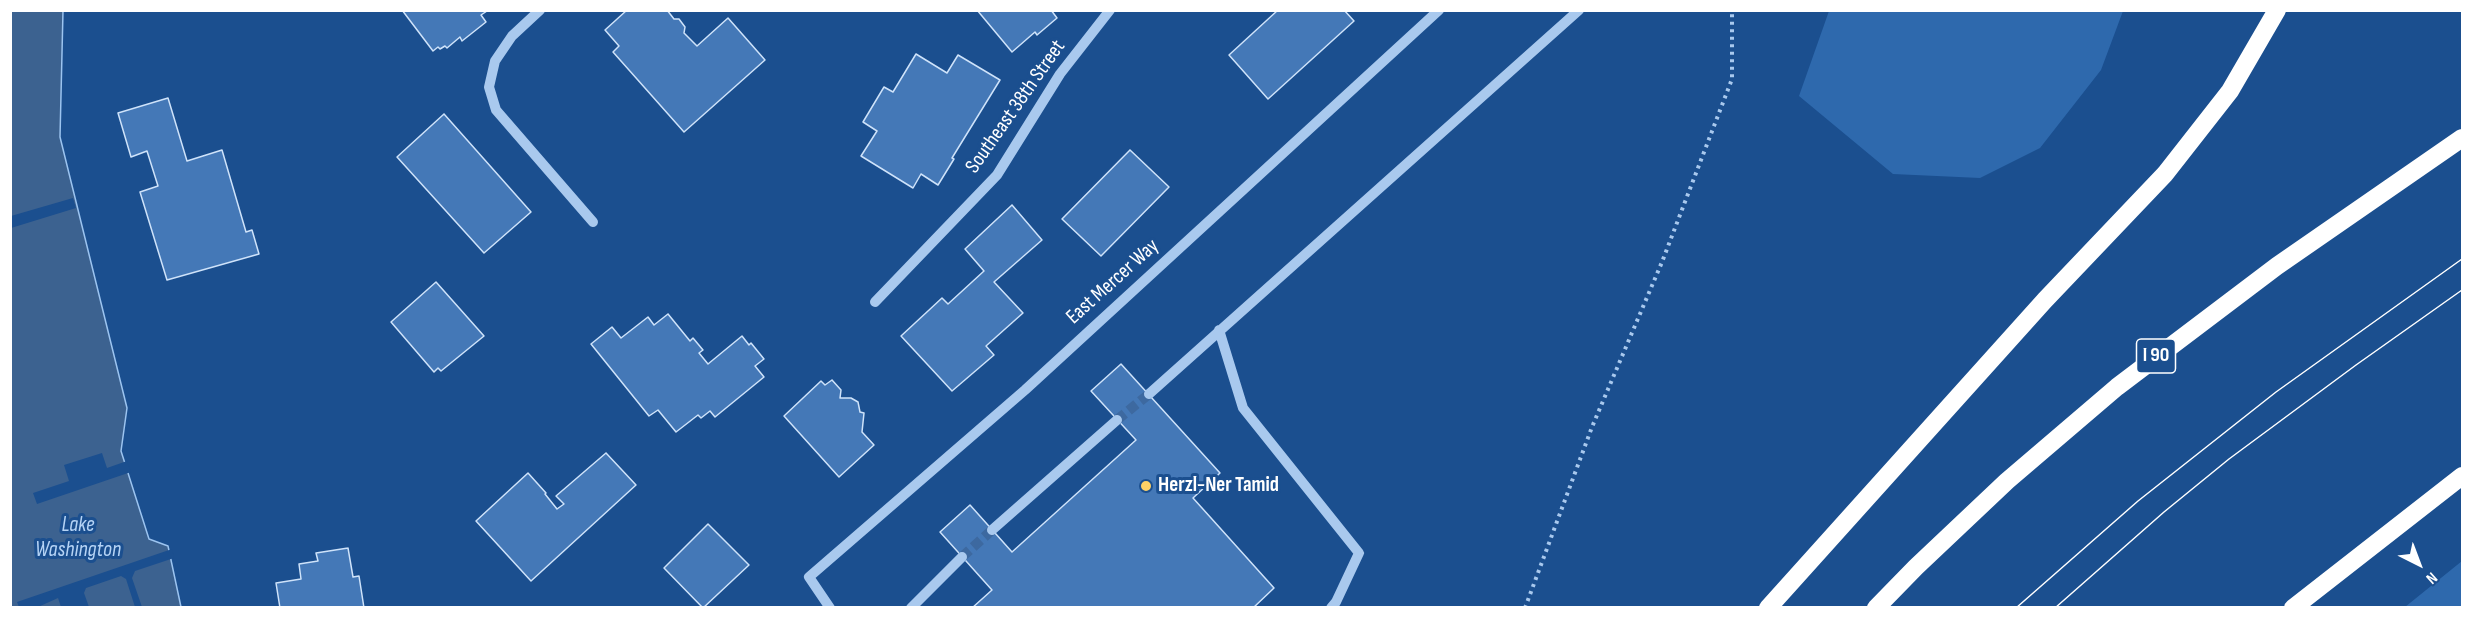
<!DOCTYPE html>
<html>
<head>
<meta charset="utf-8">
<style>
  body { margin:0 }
  #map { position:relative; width:2473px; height:618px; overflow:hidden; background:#1b4f8f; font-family:"Sofia Sans Condensed",sans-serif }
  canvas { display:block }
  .frame { position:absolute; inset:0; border:12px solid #fff; pointer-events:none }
  .north { position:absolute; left:2389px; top:534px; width:60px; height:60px; -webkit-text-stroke:4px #1b4f8f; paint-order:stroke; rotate:138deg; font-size:16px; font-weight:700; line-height:24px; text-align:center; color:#fff }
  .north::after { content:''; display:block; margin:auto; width:21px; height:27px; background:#fff; clip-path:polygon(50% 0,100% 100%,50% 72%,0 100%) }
</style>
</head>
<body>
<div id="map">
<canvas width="2473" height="618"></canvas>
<div class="frame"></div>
<div class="north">N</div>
</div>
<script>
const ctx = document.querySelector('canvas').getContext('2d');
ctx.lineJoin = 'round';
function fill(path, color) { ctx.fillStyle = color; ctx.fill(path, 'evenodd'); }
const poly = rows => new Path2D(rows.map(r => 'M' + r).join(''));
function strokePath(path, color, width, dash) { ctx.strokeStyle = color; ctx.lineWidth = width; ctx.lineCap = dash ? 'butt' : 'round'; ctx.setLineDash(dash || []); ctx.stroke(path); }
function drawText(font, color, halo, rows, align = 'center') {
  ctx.font = font + ' "Sofia Sans Condensed",sans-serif'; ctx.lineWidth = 6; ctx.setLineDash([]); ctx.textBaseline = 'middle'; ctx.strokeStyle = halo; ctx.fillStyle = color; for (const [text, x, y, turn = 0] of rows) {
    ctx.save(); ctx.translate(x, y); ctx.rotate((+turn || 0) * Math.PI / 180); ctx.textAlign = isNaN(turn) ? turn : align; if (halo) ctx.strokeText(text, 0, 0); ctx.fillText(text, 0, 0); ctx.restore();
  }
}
fill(poly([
  [1829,11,1829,10,2123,11,2101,70,2040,148,1980,178,1893,174,1799,96],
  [2462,561,2462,606,2405,607]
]), '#2e69ad');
const water = poly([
  [10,11,63,11,60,137,127,408,121,451,149,539,168,546,181,607,11,607,10,11]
]);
fill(water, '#3c6290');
strokePath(water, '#9cc4f0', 1.5);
fill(poly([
  [73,198,76,208,11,228,11,216],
  [102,453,107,468,127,461,131,472,37,504,33,493,69,481,64,465],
  [172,549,174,558,135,571,132,578,142,607,135,607,126,579,121,576,86,588,84,593,89,607,61,607,58,598,38,607,19,607,17,602]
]), '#1b4f8f');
const building = poly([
  [402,10,487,10,487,11,481,15,486,22,462,41,460,37,447,48,445,46,440,49,438,47,433,51,402,10],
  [627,10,667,10,674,19,679,19,685,27,684,33,697,46,728,18,765,60,684,132,613,52,619,46,605,30,627,10],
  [977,10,1051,10,1057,18,1037,35,1035,32,1012,52,977,10],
  [1278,10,1344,10,1354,21,1268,99,1229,55,1278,10],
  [916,54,947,73,958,55,1000,80,952,158,954,159,938,185,921,174,913,188,861,156,877,131,863,122,884,87,893,92,916,54],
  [168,98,187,161,222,150,246,232,252,230,259,254,167,280,140,192,158,186,147,151,131,157,118,113,168,98],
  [444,114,531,212,484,253,397,157,444,114],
  [1130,150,1169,187,1101,256,1062,219,1130,150],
  [1012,205,1042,240,994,282,1023,313,986,346,994,355,952,391,901,336,942,298,948,304,984,271,965,249,1012,205],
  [436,282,484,336,441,371,438,368,434,372,391,322,436,282],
  [668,314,690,341,693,338,703,350,699,353,708,364,742,336,749,345,751,343,764,359,755,366,764,377,715,417,710,411,701,418,698,415,676,432,658,410,649,416,591,344,612,327,621,338,648,317,654,325,668,314],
  [1121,364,1220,473,1193,498,1274,588,1253,608,972,608,992,590,940,532,970,505,1012,552,1136,440,1091,391,1121,364],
  [832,380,841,390,840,398,851,398,858,402,860,412,864,413,862,432,874,445,839,477,784,416,821,381,825,385,832,380],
  [606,453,636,485,531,581,476,521,528,473,546,493,545,494,557,509,564,504,556,496,606,453],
  [708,524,749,565,703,608,664,568,708,524],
  [348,548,353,577,359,576,364,608,280,608,276,583,301,579,299,564,318,561,316,553,348,548]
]);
fill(building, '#4478b7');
strokePath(building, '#cfe3fa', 1.5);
strokePath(poly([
  [1117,420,1149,394],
  [962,557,992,530]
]), '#3d69a0', 10, [10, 5]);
strokePath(poly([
  [1525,608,1592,427,1662,262,1732,79,1732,10]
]), '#a9c9ee', 4, [3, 4.5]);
strokePath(poly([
  [540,10,512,36,495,61,489,87,496,110,593,222],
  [875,302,997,175,1060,74,1110,10],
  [1219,330,1243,408,1359,553,1336,602,1331,608],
  [1149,394,1579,10],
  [992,530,1117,420],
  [830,608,809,577,1025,390,1439,10],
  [911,608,962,557]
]), '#a9c9ee', 10);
strokePath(poly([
  [1768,608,2045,300,2165,174,2230,91,2277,10],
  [1876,608,1916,567,2007,481,2117,387,2277,266,2462,138],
  [2293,608,2462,476]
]), '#fff', 18);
strokePath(poly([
  [2016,608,2138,501,2276,392,2462,259],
  [2055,608,2164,512,2229,459,2356,365,2462,290]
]), '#fff', 1.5);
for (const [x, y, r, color] of [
  [1146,486,6,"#ffd166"]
]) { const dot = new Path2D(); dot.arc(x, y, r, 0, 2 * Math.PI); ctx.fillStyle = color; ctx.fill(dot); strokePath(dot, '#1b4f8f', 2); }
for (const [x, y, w] of [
  [2156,356,39]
]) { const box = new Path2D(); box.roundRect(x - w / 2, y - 17, w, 34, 4.5); ctx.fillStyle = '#1b4f8f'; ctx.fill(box); strokePath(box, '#fff', 1.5); }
drawText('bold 20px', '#fff', null, [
  ["I 90",2156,356]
]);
drawText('21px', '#fff', '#1b4f8f', [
  ["Southeast 38th Street",1016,107,-55],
  ["East Mercer Way",1113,282,-42]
]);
drawText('bold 21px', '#fff', '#1b4f8f', [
  ["Herzl-Ner Tamid",1158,486]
], 'left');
drawText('italic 22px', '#b5d3f5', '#1b4f8f', [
  ["Lake",78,525],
  ["Washington",78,550]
]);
</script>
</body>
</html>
